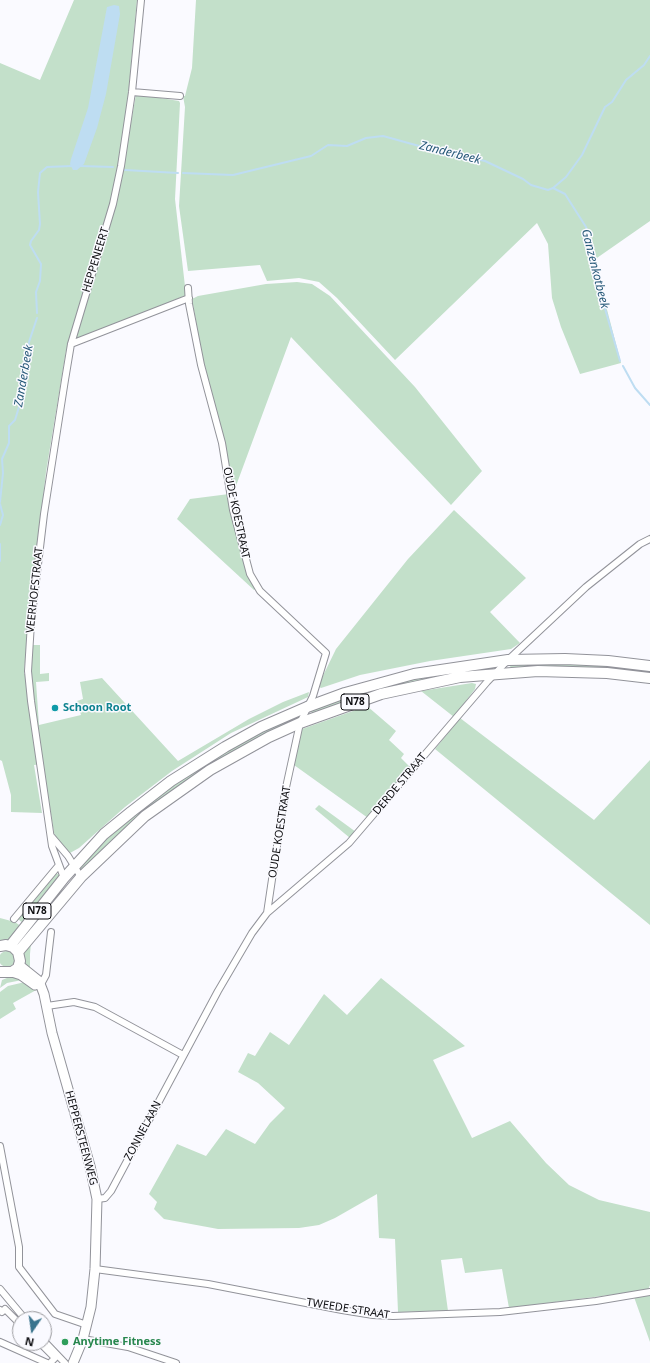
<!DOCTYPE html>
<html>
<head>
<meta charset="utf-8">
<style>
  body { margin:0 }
  #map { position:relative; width:650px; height:1363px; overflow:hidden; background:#fafaff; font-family:"Noto Sans",sans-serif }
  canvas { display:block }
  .north { position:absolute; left:12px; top:1311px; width:40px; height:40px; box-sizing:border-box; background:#fafaff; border:1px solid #9b9b9f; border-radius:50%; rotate:193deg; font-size:11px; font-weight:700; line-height:16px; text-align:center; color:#0d0d10 }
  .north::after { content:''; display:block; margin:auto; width:14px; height:18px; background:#3a748d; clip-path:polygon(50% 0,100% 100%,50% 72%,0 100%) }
</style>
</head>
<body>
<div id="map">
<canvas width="650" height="1363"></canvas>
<div class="north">N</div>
</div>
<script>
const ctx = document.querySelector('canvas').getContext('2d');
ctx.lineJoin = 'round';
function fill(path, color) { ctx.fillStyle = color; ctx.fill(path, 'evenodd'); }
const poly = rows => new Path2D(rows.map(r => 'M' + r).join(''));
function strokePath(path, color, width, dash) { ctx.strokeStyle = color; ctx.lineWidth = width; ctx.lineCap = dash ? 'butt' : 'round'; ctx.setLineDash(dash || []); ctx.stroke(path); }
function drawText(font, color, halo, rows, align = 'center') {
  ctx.font = font + ' "Noto Sans",sans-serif'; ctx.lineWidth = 3; ctx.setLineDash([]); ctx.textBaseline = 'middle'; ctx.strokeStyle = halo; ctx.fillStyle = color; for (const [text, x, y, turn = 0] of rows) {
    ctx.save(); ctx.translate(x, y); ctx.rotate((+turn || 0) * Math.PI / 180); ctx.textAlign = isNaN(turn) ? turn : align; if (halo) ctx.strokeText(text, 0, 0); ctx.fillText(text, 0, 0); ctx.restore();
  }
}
fill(poly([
  [74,0,137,0,127,109,114,189,66,351,46,472,24,671,24,674,32,673,32,645,40,645,40,674,49,673,49,681,36,682,39,725,81,715,77,701,83,699,80,682,102,678,178,761,249,719,283,702,309,692,308,697,231,733,172,771,125,807,79,848,70,853,59,842,54,833,43,764,34,765,42,813,11,812,11,795,2,761,0,760,0,63,40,80],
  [196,0,650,0,650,221,594,260,621,363,580,374,561,327,552,298,548,244,537,223,395,360,337,298,319,282,299,278,267,281,260,265,188,271,179,206,185,107,183,96,185,96,192,68],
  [136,94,179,101,180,103,175,199,186,295,130,319,75,339,117,201],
  [297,282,312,284,330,296,415,387,482,471,451,505,291,337,233,494,224,440,202,355,192,299,198,296,266,284],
  [229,494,256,588,254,590,177,519,190,499],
  [454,510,526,578,490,612,520,643,511,649,430,661,360,675,321,688,318,686,336,649,408,559],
  [587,663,650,669,650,675,511,668,510,666,510,664],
  [493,667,491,671,314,714,311,712,312,709,398,681],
  [472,683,476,684,475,689,454,717,421,691],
  [367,706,396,731,389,740,404,754,401,758,411,768,368,818,294,765,302,729],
  [297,716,297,720,220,760,81,870,79,866,114,832,173,784,246,739],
  [460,718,594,820,650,760,650,925,435,749],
  [319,805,356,832,350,838,315,809],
  [55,873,58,874,60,877,24,924,18,919],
  [0,918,15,922,22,927,7,941,0,943],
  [31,943,30,954,30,969,24,965,23,953],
  '-1 959a8 8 0 1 1 16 0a8 8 0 1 1-16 0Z',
  [12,976,22,980,7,983,0,988,2,980],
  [381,978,465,1046,433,1060,472,1138,510,1121,546,1163,569,1185,599,1200,650,1212,650,1285,648,1290,509,1308,502,1269,465,1273,462,1258,441,1260,448,1311,398,1312,395,1239,379,1238,377,1194,335,1218,319,1225,299,1228,218,1229,164,1219,154,1209,157,1202,149,1194,177,1144,206,1156,226,1129,255,1144,270,1123,285,1108,258,1083,238,1072,248,1053,255,1056,270,1032,289,1045,324,994,347,1015],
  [25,982,38,989,13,1003,16,1009,0,1019,0,992,8,986],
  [650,1294,650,1342,634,1297]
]), '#c3e0ca');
fill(poly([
  [114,5,119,6,120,14,106,94,97,128,84,164,77,170,73,170,70,164,71,159,88,108,107,7]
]), '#beddf2');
strokePath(poly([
  [80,166,113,167],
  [125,170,178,173],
  [183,173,233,175,311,156,328,145,347,146,366,138,383,136,430,149,485,161,523,179,531,185,548,190,553,188,566,177,582,155,605,107,612,102,626,80,644,65,650,56],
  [553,188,565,194,586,227,598,284,620,361],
  [37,313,36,292,40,281,41,264,30,245,31,241,39,230,40,224,38,192,40,173,47,167,72,166],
  [623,366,635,388,650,405],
  [0,502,3,473,2,459,9,443,9,426,15,420,19,407,20,388,27,361,29,342,37,318],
  [0,504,3,515,0,525],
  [0,544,0,561]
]), '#beddf2', 2);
const street = poly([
  [132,92,180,96],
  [188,288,189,304,201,365,222,443,233,510,250,574,260,591,326,653,313,696,300,723,285,792,267,913],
  [71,344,189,298],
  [51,836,68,856,81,877],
  [64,878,52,846,31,701,28,671,31,623,44,514,65,380,71,344,113,204,121,166,132,92,141,0],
  [14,919,59,865],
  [40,986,46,975,51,932],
  [47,1006,74,1002,95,1007,183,1055],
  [0,1146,19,1247,19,1267,55,1314,87,1325],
  [97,1199,105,1198,111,1191,218,991,252,933,267,913,349,843,487,682,508,660,586,587,640,544,650,539],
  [95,1269,208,1284,342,1310,373,1315,393,1316,500,1312,596,1301,650,1292],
  [0,1289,25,1319],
  [0,1310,2,1312,5,1309,20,1324],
  [83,1339,128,1347,176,1363],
  [44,1341,65,1363],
  [0,1342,47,1363],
  [40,1343,55,1358,50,1363]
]);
const secondary = poly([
  [19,965,39,981,44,994,52,1033,90,1166,97,1199,95,1269,91,1307,83,1339,73,1363],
  [12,972,21,975,35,985]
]);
const primary = poly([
  [0,946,6,945,13,947,18,952,20,961,18,968,12,972,0,972],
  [10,946,64,878,104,834,131,812,171,781,225,747,261,727,307,707,345,693,414,674,508,660,565,659,608,661,650,666],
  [18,952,81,877,145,816,210,770,269,737,300,723,381,694,460,677,538,671,607,673,650,678]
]);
strokePath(street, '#92939a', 8);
strokePath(secondary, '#92939a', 11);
strokePath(primary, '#92939a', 12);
strokePath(street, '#fff', 6);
strokePath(secondary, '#fff', 9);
strokePath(primary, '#fff', 10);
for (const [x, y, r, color] of [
  [55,708,4,"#0f9aa8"],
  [65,1342,4,"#2e9e5b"]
]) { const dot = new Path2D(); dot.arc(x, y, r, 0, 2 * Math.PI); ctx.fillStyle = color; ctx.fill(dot); strokePath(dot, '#fafaff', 1.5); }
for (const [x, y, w] of [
  [355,702,28],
  [37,911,28]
]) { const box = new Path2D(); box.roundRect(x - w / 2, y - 8, w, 16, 3); ctx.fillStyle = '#fafaff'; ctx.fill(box); strokePath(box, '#0d0d10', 1); }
drawText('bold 10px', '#0d0d10', null, [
  ["N78",355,702],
  ["N78",37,911]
]);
drawText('11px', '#0d0d10', '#fafaff', [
  ["HEPPENEERT",96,260,-73],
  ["OUDE KOESTRAAT",236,513,78],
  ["VEERHOFSTRAAT",35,590,-84],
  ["DERDE STRAAT",400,784,-50],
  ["OUDE KOESTRAAT",280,832,-81],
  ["ZONNELAAN",143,1131,-62],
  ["HEPPERSTEENWEG",81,1138,75],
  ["TWEEDE STRAAT",348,1309,9]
]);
drawText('bold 11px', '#0d838f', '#fafaff', [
  ["Schoon Root",63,708]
], 'left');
drawText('bold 11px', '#27864d', '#fafaff', [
  ["Anytime Fitness",73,1342]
], 'left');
drawText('italic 12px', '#295b7a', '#fafaff', [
  ["Zanderbeek",450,153,14],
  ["Ganzenkotbeek",595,269,76],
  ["Zanderbeek",24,376,-80]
]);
</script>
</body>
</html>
